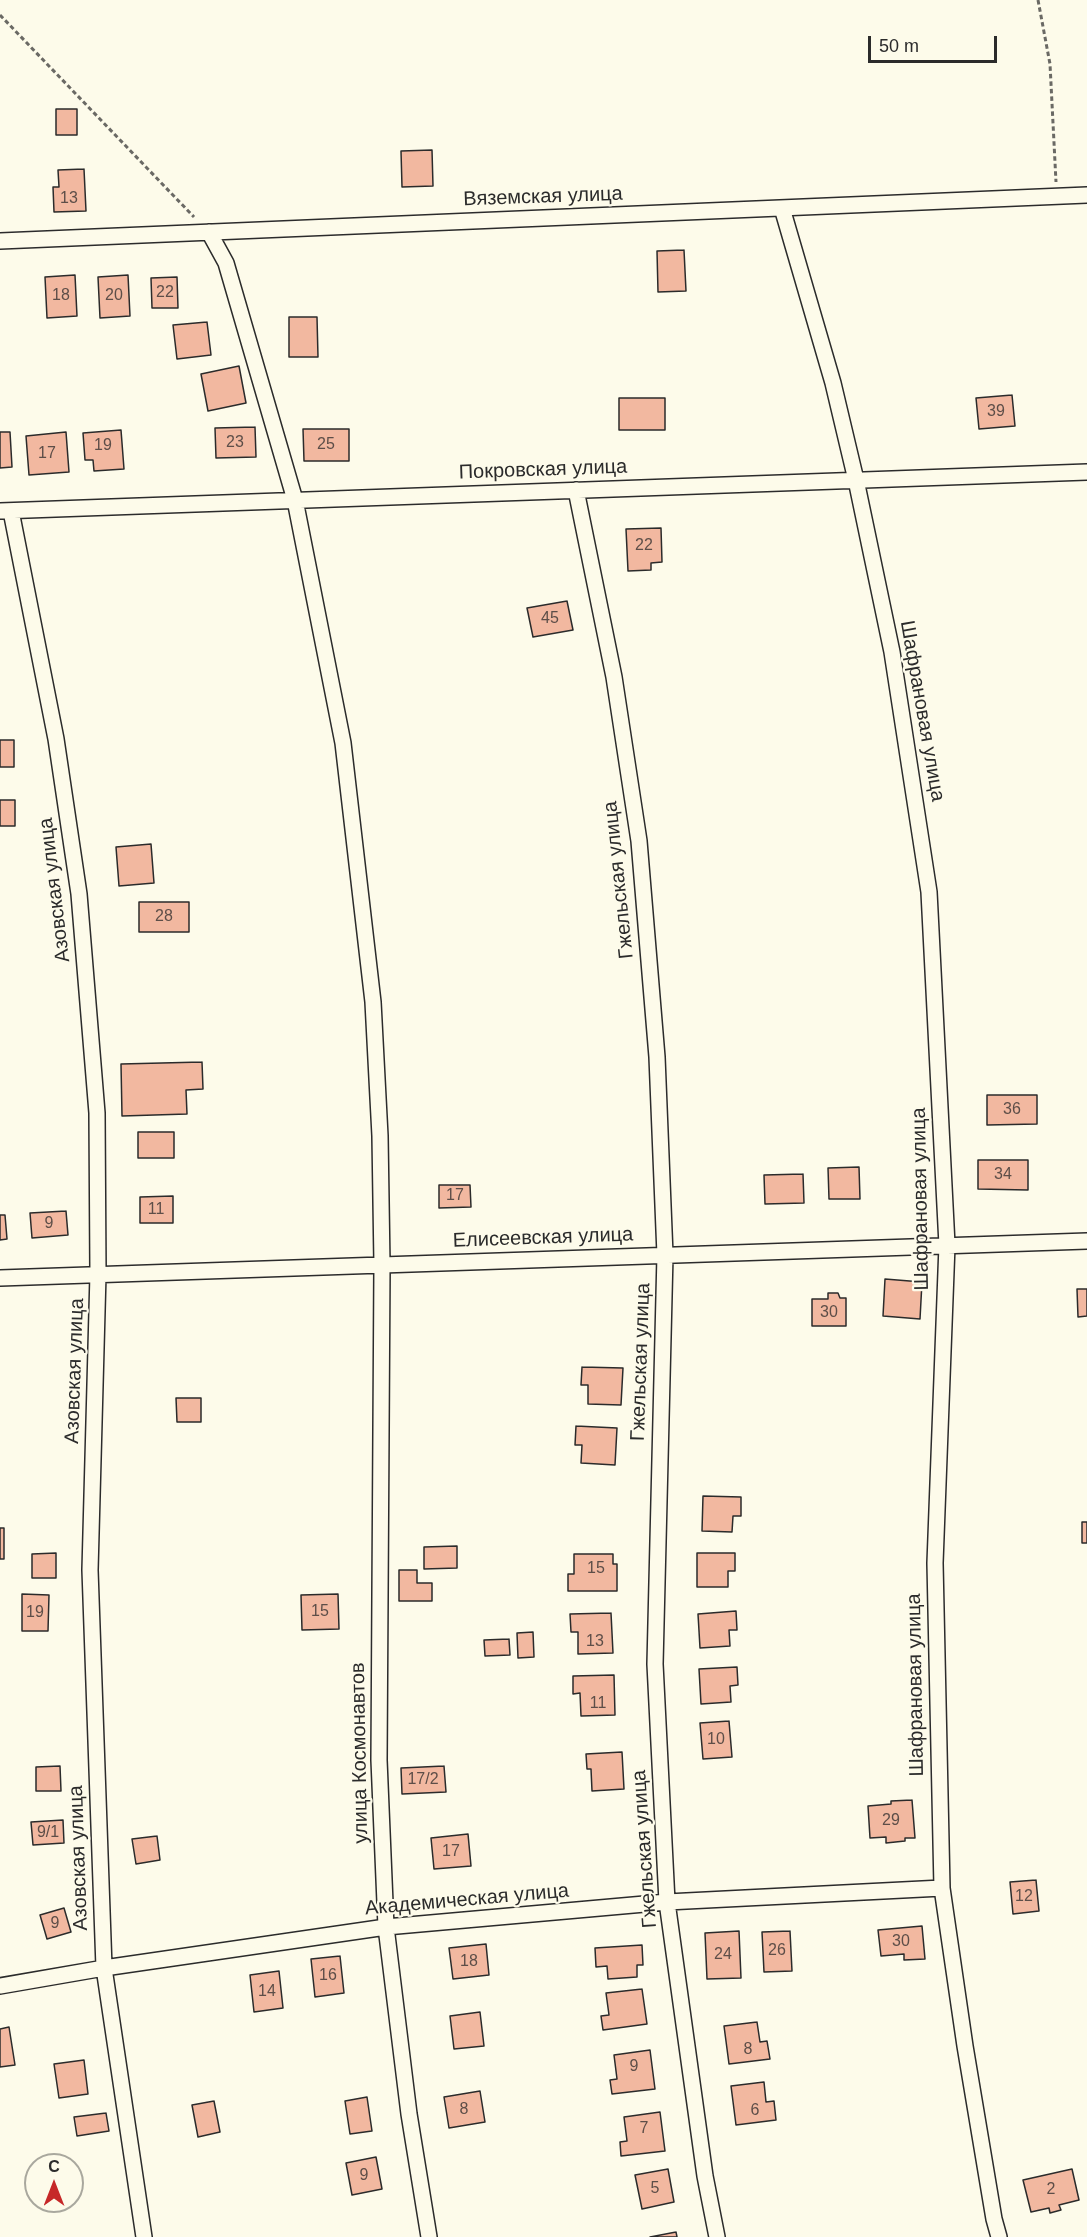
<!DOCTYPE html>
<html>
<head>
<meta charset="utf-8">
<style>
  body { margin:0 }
  #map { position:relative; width:1087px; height:2237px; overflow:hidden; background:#fdfbea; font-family:Arial,sans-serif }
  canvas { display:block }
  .north { position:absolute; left:24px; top:2153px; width:60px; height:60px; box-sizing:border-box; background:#fdfbea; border:2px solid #a9a89e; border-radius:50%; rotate:0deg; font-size:16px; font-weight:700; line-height:24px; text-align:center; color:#2b2b2b }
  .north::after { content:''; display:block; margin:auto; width:21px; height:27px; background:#c62828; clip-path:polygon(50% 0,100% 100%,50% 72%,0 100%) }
  .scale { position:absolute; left:868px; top:36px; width:129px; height:27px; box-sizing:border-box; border:3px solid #2b2b2b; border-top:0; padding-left:8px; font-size:18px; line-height:21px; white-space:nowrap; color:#2b2b2b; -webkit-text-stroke:4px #fdfbea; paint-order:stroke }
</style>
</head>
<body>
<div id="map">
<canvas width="1087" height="2237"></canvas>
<div class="north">С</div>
<div class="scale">50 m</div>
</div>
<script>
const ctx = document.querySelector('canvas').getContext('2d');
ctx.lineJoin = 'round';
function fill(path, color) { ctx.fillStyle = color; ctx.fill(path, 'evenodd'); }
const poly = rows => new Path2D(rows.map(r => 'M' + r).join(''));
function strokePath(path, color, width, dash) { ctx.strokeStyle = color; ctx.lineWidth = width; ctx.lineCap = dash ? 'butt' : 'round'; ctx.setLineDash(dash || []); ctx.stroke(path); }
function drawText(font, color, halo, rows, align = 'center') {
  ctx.font = font + ' Arial,sans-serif'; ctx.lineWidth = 4.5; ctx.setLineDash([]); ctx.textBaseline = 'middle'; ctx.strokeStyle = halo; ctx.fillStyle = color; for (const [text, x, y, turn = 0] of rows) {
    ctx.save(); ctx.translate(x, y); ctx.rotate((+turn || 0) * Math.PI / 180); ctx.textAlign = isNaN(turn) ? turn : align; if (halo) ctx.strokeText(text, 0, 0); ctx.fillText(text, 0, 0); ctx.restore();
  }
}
const building = poly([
  [56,109,77,109,77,135,56,135,56,109],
  [432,150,433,186,402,187,401,151,432,150],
  [84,169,86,211,54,212,53,187,59,187,58,170,84,169],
  [684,250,686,291,658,292,657,251,684,250],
  [75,275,77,316,47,318,45,277,75,275],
  [128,275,130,316,100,318,98,277,128,275],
  [177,277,178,308,152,308,151,278,177,277],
  [289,317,317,317,318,357,289,357,289,317],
  [207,322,211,355,177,359,173,325,207,322],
  [239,366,246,403,208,411,201,374,239,366],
  [1012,395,1015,426,979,429,976,398,1012,395],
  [619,398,665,398,665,430,619,430,619,398],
  [255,427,256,457,216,458,215,428,255,427],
  [303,429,349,429,349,461,304,461,303,429],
  [121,430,124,469,94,471,93,460,85,460,83,433,121,430],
  [0,432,10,432,12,467,0,468,0,432],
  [66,432,69,472,29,475,26,436,66,432],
  [661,528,662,562,651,563,651,570,628,571,626,529,661,528],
  [567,601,573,630,533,637,527,608,567,601],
  [0,740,14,740,14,767,0,767,0,740],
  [0,800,15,800,15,826,0,826,0,800],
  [151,844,154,883,119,886,116,847,151,844],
  [139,902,189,902,189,932,139,932,139,902],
  [202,1062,203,1089,186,1090,187,1114,122,1116,121,1064,202,1062],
  [987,1095,1037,1095,1037,1124,987,1125,987,1095],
  [138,1132,174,1132,174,1158,138,1158,138,1132],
  [978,1160,1028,1160,1028,1190,978,1189,978,1160],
  [859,1167,860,1199,829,1199,828,1168,859,1167],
  [803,1174,804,1203,765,1204,764,1175,803,1174],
  [439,1185,470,1185,471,1207,439,1208,439,1185],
  [173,1196,173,1223,140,1223,140,1197,173,1196],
  [66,1211,68,1235,32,1238,30,1213,66,1211],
  [0,1215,5,1215,7,1239,0,1240,0,1215],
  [885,1279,922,1282,920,1319,883,1316,885,1279],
  [1077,1289,1087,1289,1087,1316,1078,1317,1077,1289],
  [828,1293,838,1293,840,1298,846,1298,846,1326,812,1326,812,1299,828,1299,828,1293],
  [582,1367,623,1368,621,1405,588,1404,588,1385,581,1385,582,1367],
  [176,1398,201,1398,201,1422,177,1422,176,1398],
  [576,1426,617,1428,615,1465,581,1463,582,1445,575,1445,576,1426],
  [703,1496,741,1497,741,1516,733,1516,732,1532,702,1531,703,1496],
  [1082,1522,1087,1522,1087,1543,1082,1543,1082,1522],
  [0,1528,4,1528,4,1559,0,1559,0,1528],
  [457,1546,457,1568,424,1569,424,1547,457,1546],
  [56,1553,56,1578,32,1578,32,1554,56,1553],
  [697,1553,735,1553,735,1571,728,1571,728,1587,697,1587,697,1553],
  [574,1554,613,1554,613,1564,617,1564,617,1591,568,1591,568,1574,574,1574,574,1554],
  [399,1570,417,1570,417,1583,432,1583,432,1601,399,1601,399,1570],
  [22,1594,49,1595,48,1631,22,1631,22,1594],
  [338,1594,339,1629,302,1630,301,1595,338,1594],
  [736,1611,737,1630,729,1630,730,1646,700,1648,698,1614,736,1611],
  [611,1613,613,1653,578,1654,578,1632,571,1632,570,1614,611,1613],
  [533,1632,534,1657,518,1658,517,1633,533,1632],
  [509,1639,510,1655,485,1656,484,1640,509,1639],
  [737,1667,738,1685,730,1686,731,1702,701,1704,699,1669,737,1667],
  [614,1675,615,1715,581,1716,580,1693,573,1694,573,1676,614,1675],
  [729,1721,732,1757,703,1759,700,1723,729,1721],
  [622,1752,624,1789,592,1791,591,1769,587,1769,586,1754,622,1752],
  [60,1766,61,1791,36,1791,36,1767,60,1766],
  [444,1766,446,1792,402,1794,401,1768,444,1766],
  [912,1800,915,1838,905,1838,905,1841,886,1843,886,1837,870,1838,868,1806,891,1804,891,1801,912,1800],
  [63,1820,64,1843,33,1845,31,1822,63,1820],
  [468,1834,471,1866,434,1869,431,1838,468,1834],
  [157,1836,160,1860,136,1864,132,1839,157,1836],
  [1036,1880,1039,1911,1013,1914,1010,1882,1036,1880],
  [64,1908,71,1932,47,1939,40,1915,64,1908],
  [922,1926,925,1959,904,1960,904,1954,881,1956,878,1930,922,1926],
  [739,1931,741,1978,707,1979,705,1933,739,1931],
  [790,1931,792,1971,764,1972,762,1932,790,1931],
  [486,1944,489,1975,453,1979,449,1948,486,1944],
  [642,1945,643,1965,637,1965,637,1977,608,1979,607,1966,596,1967,595,1948,642,1945],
  [340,1956,344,1993,315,1997,311,1959,340,1956],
  [279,1971,283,2008,254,2012,250,1975,279,1971],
  [642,1989,647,2024,603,2030,601,2016,609,2015,606,1993,642,1989],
  [480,2012,484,2046,454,2049,450,2016,480,2012],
  [757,2022,760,2042,767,2041,770,2059,729,2064,724,2026,757,2022],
  [9,2027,15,2065,0,2067,0,2029,9,2027],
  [650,2050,655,2089,612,2094,610,2080,617,2079,614,2055,650,2050],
  [84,2060,88,2094,59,2098,54,2064,84,2060],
  [764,2082,766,2102,774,2101,776,2120,736,2125,731,2086,764,2082],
  [480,2091,485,2122,449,2128,444,2097,480,2091],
  [367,2097,372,2131,350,2134,345,2101,367,2097],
  [214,2101,220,2132,198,2137,192,2105,214,2101],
  [660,2112,665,2151,621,2156,620,2142,627,2141,624,2117,660,2112],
  [106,2113,109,2131,77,2136,74,2117,106,2113],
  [376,2157,382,2189,352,2195,346,2163,376,2157],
  [668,2169,674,2202,642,2209,635,2175,668,2169],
  [1072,2169,1079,2200,1059,2205,1061,2210,1050,2213,1049,2208,1031,2212,1023,2180,1072,2169],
  [676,2232,677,2237,650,2237,676,2232]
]);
fill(building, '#f2b8a0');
strokePath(building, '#2b2b2b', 1.5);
const street = poly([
  [782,208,833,383,856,480,892,652,929,892,947,1245,935,1563,942,1888,965,2046,994,2219,999,2237],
  [209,232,226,263,295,500,343,743,373,1002,380,1136,382,1265,379,1760,386,1927,409,2114,429,2237],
  [0,241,1087,195],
  [576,490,614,677,639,841,657,1057,665,1255,655,1664,667,1902,705,2176,717,2237],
  [0,511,1087,472],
  [11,511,56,739,79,894,97,1113,98,1274,90,1570,104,1968,144,2237],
  [0,1278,1087,1241],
  [0,1986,104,1968,386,1927,667,1902,942,1888]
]);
strokePath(street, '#2b2b2b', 18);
strokePath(poly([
  [1038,0,1050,64,1056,182],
  [0,15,194,217]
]), '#6a6964', 3, [4.5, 3]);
strokePath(street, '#fdfbea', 15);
drawText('16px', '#5d4e48', null, [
  ["13",69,199],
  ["22",165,293],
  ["18",61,296],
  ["20",114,296],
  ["39",996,412],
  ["23",235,443],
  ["25",326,445],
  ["19",103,446],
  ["17",47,454],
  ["22",644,546],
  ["45",550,619],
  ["28",164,917],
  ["36",1012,1110],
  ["34",1003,1175],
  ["17",455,1196],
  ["11",156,1210],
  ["9",49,1224],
  ["30",829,1313],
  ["15",596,1569],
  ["15",320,1612],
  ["19",35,1613],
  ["13",595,1642],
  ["11",598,1704],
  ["10",716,1740],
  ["17/2",423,1780],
  ["29",891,1821],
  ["9/1",48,1833],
  ["17",451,1852],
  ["12",1024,1897],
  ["9",55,1924],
  ["30",901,1942],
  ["26",777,1951],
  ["24",723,1955],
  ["18",469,1962],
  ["16",328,1976],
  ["14",267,1992],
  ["8",748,2050],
  ["9",634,2067],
  ["8",464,2110],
  ["6",755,2111],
  ["7",644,2129],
  ["9",364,2176],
  ["5",655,2189],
  ["2",1051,2190]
]);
drawText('20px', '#2b2b2b', '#fdfbea', [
  ["Вяземская улица",543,197,-2],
  ["Покровская улица",543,470,-2],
  ["Шафрановая улица",922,711,80],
  ["Гжельская улица",619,880,-96],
  ["Азовская улица",55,890,-97],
  ["Шафрановая улица",921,1199,-91],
  ["Елисеевская улица",543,1238,-2],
  ["Гжельская улица",641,1362,-88],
  ["Азовская улица",75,1371,-88],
  ["Шафрановая улица",916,1685,-91],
  ["улица Космонавтов",360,1753,-91],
  ["Гжельская улица",645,1849,-94],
  ["Азовская улица",79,1858,-92],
  ["Академическая улица",467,1900,-5]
]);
</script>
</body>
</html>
